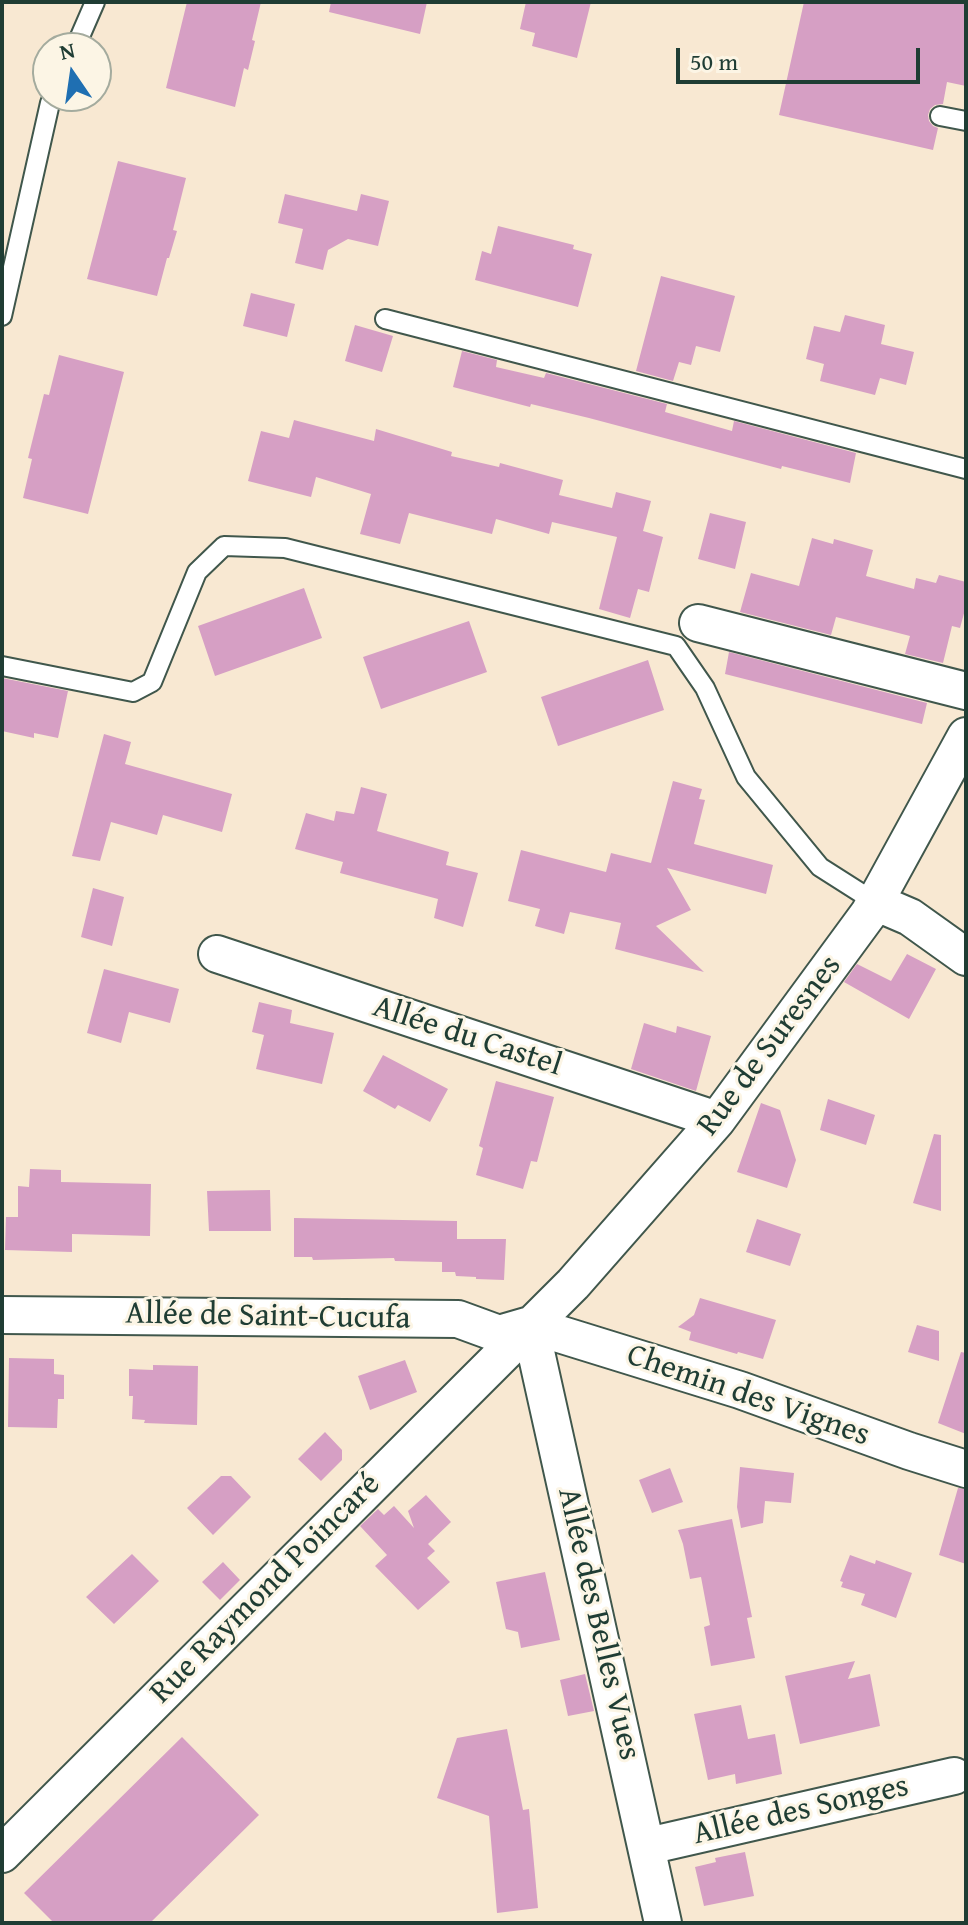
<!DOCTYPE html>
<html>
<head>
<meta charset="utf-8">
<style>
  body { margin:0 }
  #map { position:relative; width:968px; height:1925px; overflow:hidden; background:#f8e8d2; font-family:"Gentium Book Plus",serif }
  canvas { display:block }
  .frame { position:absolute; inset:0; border:4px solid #1f3d34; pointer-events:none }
  .north { position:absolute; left:32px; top:32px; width:80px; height:80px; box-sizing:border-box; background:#fcf5e5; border:2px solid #a4ab9e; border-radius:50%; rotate:347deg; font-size:22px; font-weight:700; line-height:32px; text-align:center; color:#1f3d34 }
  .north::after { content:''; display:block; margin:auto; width:28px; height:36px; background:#1f6fb2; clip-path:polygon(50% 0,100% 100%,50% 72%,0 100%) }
  .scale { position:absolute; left:676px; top:48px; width:244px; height:36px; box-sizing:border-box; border:4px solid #1f3d34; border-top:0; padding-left:10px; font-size:24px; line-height:28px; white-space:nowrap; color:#1f3d34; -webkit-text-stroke:6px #fcf5e5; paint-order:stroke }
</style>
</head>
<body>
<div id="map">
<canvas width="968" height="1925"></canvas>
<div class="frame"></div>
<div class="north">N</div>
<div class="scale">50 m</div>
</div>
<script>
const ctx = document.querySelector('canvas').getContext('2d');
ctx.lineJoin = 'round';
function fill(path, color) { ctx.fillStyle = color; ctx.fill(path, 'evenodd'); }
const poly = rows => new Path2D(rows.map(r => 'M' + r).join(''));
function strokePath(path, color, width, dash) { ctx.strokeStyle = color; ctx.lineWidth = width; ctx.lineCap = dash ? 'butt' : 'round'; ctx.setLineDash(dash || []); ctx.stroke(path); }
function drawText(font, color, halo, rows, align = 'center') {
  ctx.font = font + ' "Gentium Book Plus",serif'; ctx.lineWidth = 6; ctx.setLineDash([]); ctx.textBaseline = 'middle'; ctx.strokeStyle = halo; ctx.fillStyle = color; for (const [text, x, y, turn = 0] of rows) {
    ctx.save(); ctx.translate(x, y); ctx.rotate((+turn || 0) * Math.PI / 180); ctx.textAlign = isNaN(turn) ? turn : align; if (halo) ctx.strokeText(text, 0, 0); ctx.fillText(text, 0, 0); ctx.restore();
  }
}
fill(poly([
  [187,2,261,2,252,40,255,41,248,70,244,68,235,107,166,88],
  [331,2,427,2,420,34,329,12],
  [526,2,591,2,577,58,532,46,535,33,520,29],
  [804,2,966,2,966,86,947,82,943,104,935,105,930,109,928,115,929,121,933,126,938,128,933,150,779,115],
  [118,161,186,178,173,230,177,231,169,258,167,258,157,296,87,279],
  [285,194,357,211,361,194,389,201,378,246,348,239,328,250,323,270,295,263,303,229,278,223],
  [498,226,574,245,573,249,592,254,578,307,475,280,482,251,491,254],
  [661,276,735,296,720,352,696,346,691,365,679,362,673,381,636,371],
  [251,293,295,304,287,337,243,326],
  [845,315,885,325,881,344,914,352,906,385,880,378,875,395,820,381,824,364,806,359,814,326,840,332],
  [355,325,393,336,382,372,345,361],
  [462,351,497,360,496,367,544,378,546,373,667,404,665,412,732,431,734,421,856,453,850,483,782,466,781,469,589,418,531,404,530,407,453,387],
  [59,355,124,372,88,514,23,498,32,459,28,458,44,394,49,395],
  [294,420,374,441,376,429,452,452,451,456,499,467,500,463,563,480,559,495,612,508,616,492,651,501,643,531,663,537,649,592,638,589,630,618,599,609,617,537,552,522,549,534,496,519,492,534,409,513,400,544,360,534,371,494,316,477,311,497,248,481,261,431,289,438],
  [710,513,746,522,735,569,698,559],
  [812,538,833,544,834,539,873,550,866,576,914,589,916,578,936,583,939,575,966,582,966,606,960,628,952,626,943,663,905,654,910,636,836,617,831,635,740,612,751,573,799,586],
  [304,588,322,638,215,676,198,626],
  [469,621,487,672,381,709,363,657],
  [729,652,927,703,922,724,725,674],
  [648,660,664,710,558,746,541,697],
  [2,678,68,691,58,738,34,733,34,738,2,731],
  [104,734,131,742,125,764,232,794,222,832,163,815,157,835,111,822,100,861,72,856],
  [673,781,702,789,699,799,705,800,694,844,773,865,766,894,667,868,691,910,656,926,704,972,615,949,621,923,570,912,564,934,535,926,540,909,508,901,521,850,606,872,611,853,651,863],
  [361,787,387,794,377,831,449,852,446,865,478,873,463,927,434,918,438,899,340,873,343,862,295,849,306,813,334,821,336,811,354,814],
  [93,888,124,897,112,946,81,937],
  [907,954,936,969,909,1019,844,982,857,964,891,981],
  [104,969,179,989,170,1023,129,1012,121,1043,87,1033],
  [259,1002,292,1010,290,1023,334,1033,322,1084,256,1069,264,1035,252,1032],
  [644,1023,676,1033,677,1026,711,1036,696,1091,631,1069],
  [383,1055,448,1089,430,1122,398,1105,395,1109,363,1091],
  [496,1081,554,1097,537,1162,531,1161,523,1189,476,1175,483,1148,479,1146],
  [828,1099,875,1115,866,1145,820,1130],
  [761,1103,780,1110,796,1160,787,1188,737,1172],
  [934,1134,941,1135,941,1211,913,1203],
  [30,1169,61,1170,61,1182,151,1184,150,1236,72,1234,72,1252,5,1250,6,1217,18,1217,18,1186,29,1187],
  [270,1190,271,1231,209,1231,207,1191],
  [294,1218,457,1221,457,1239,506,1239,504,1280,476,1279,476,1277,456,1276,455,1272,442,1272,442,1262,395,1261,394,1258,313,1260,312,1257,294,1257],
  [757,1219,801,1234,790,1266,746,1252],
  [700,1298,776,1320,763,1359,738,1352,737,1354,689,1340,691,1332,678,1327,694,1315],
  [917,1325,939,1331,939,1361,908,1352],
  [961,1352,966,1353,966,1434,938,1423],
  [9,1358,54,1359,54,1374,64,1375,64,1399,58,1399,57,1428,8,1427],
  [405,1360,417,1392,370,1410,358,1376],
  [153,1365,198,1366,197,1425,144,1423,145,1420,132,1419,133,1396,129,1396,129,1369,153,1370],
  [325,1432,342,1450,342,1460,321,1481,298,1459],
  [740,1467,794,1473,791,1503,765,1501,763,1523,741,1528,737,1507],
  [670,1468,683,1502,652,1513,639,1480],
  [221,1476,231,1476,251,1497,213,1535,187,1508],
  [958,1488,966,1489,966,1564,939,1555],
  [426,1495,451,1522,428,1544,435,1551,427,1558,450,1582,418,1610,375,1566,387,1555,360,1526,378,1509,384,1515,394,1506,414,1528,408,1511],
  [732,1519,752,1617,747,1618,755,1658,711,1666,704,1627,710,1625,701,1577,690,1579,683,1544,678,1530],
  [132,1554,159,1581,114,1624,86,1597],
  [850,1555,875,1564,876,1560,912,1573,896,1618,861,1605,865,1594,841,1587,843,1582,840,1581],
  [223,1562,240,1580,220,1600,202,1582],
  [545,1572,560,1640,521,1648,518,1632,506,1629,496,1582],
  [855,1661,848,1679,870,1674,880,1726,800,1744,785,1676],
  [585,1674,594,1711,568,1716,560,1680],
  [741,1705,748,1739,775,1734,782,1774,736,1784,735,1774,708,1780,694,1714],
  [507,1729,523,1810,529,1809,538,1908,497,1913,489,1816,437,1798,457,1738],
  [182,1737,259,1815,150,1923,54,1923,24,1893],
  [745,1852,754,1896,704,1906,695,1867,716,1862,715,1858]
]), '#d69fc4');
const lane = poly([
  [75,48,95,2],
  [940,116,966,121],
  [2,316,50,103,53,96],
  [385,319,966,469],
  [2,666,133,692,152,682,197,572,224,546,285,548,676,646,705,688,746,777,820,867,875,902]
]);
const street = poly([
  [698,623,966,691],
  [875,902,910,917,966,957],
  [217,954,717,1120],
  [2,1315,458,1319,499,1334,530,1325],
  [530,1325,663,1923],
  [530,1325,740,1390,909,1451,966,1469],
  [648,1846,954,1776],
  [2,1854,573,1284,717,1120,869,913,966,736]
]);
strokePath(lane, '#40574c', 22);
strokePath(street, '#40574c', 40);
strokePath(lane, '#fff', 18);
strokePath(street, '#fff', 36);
drawText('32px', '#1f3d34', '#fcf5e5', [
  ["Allée du Castel",467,1037,18],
  ["Rue de Suresnes",770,1046,-53],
  ["Allée de Saint-Cucufa",268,1317,1],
  ["Chemin des Vignes",748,1396,19],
  ["Rue Raymond Poincaré",266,1589,-45],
  ["Allée des Belles Vues",598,1624,77],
  ["Allée des Songes",801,1811,-13]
]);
</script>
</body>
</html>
